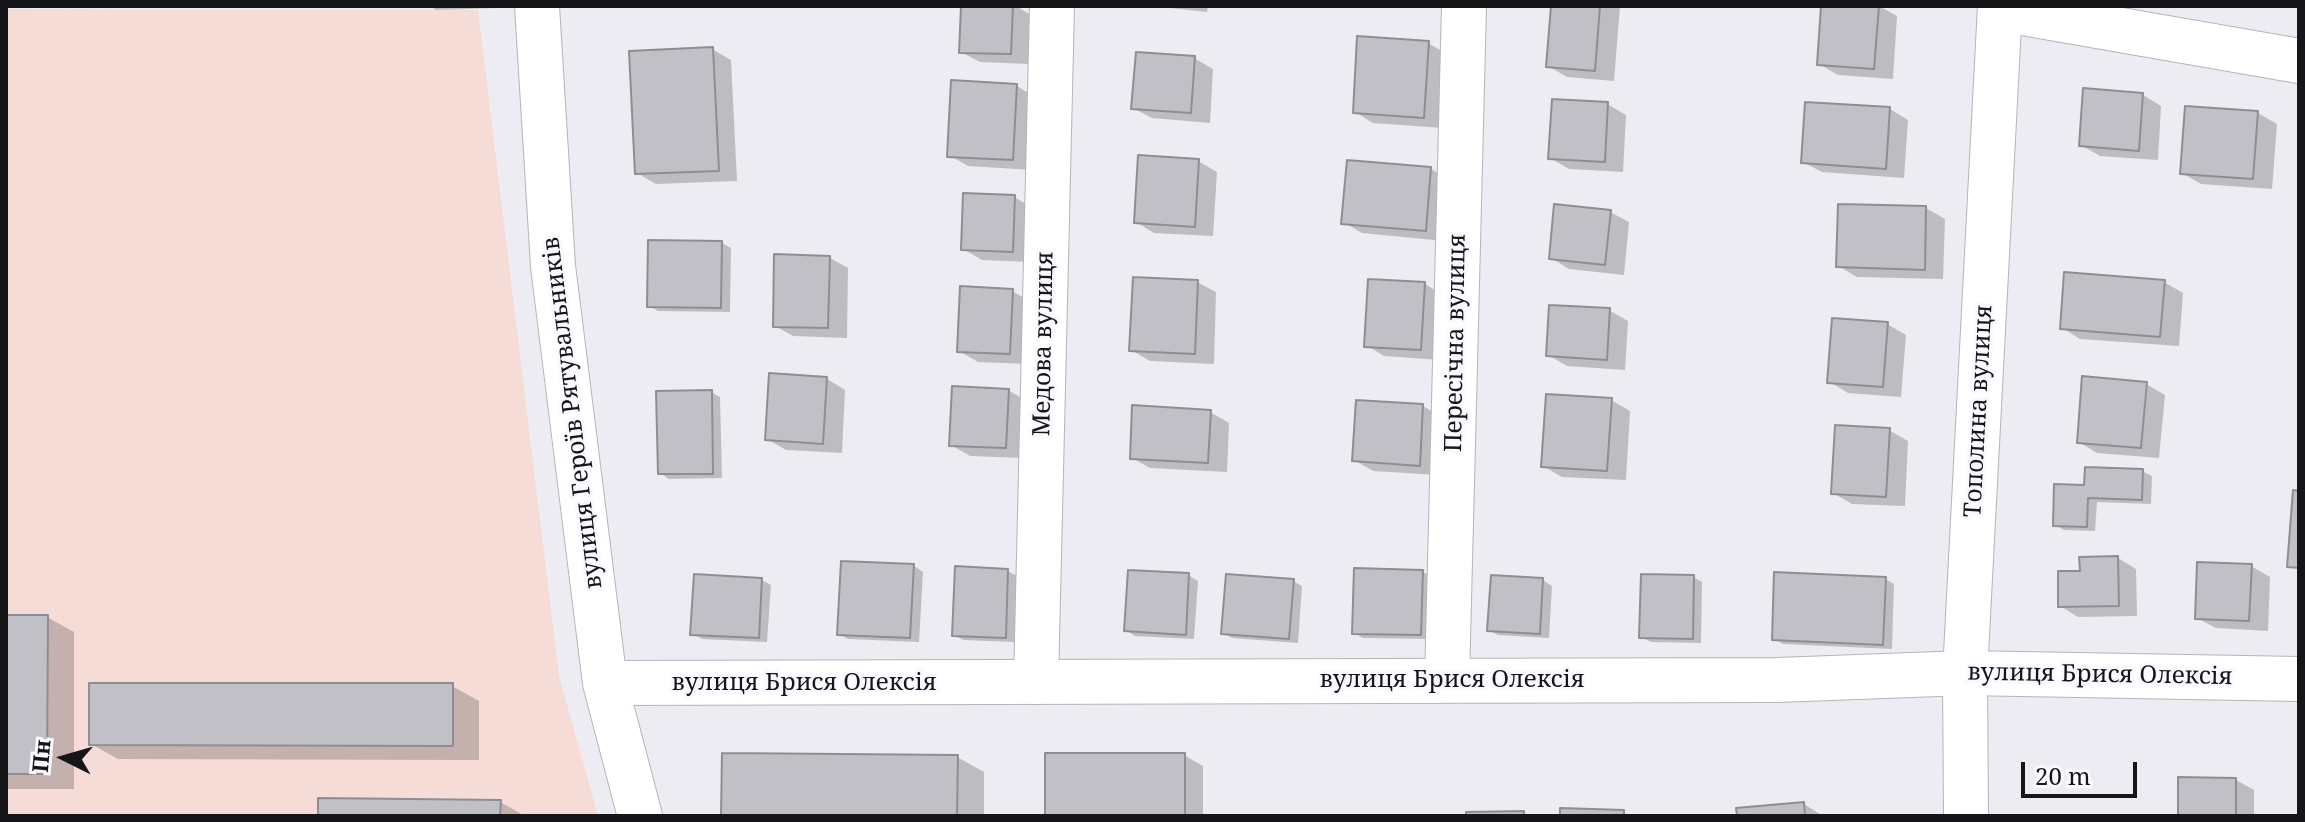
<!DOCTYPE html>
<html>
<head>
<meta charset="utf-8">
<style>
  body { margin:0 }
  #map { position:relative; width:2305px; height:822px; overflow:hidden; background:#ececf2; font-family:"Noto Serif",serif }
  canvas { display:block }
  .frame { position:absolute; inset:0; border:8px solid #161618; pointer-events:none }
  .north { position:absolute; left:24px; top:718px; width:80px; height:80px; -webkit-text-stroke:6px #faf9ff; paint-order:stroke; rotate:275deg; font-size:22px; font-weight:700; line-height:32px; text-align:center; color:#161618 }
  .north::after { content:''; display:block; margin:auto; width:28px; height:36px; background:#161618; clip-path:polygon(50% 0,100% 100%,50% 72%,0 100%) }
  .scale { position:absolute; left:2021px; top:762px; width:116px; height:36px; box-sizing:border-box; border:4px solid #161618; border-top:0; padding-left:10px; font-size:24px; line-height:28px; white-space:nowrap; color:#161618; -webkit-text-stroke:6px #faf9ff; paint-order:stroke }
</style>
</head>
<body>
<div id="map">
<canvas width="2305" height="822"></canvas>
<div class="frame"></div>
<div class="north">Пн</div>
<div class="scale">20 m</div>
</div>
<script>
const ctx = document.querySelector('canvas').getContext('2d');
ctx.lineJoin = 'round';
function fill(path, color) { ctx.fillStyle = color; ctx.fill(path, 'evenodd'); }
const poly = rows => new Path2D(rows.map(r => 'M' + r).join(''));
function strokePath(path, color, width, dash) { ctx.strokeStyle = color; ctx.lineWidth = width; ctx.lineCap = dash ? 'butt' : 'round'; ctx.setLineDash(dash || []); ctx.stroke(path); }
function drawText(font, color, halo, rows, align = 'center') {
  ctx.font = font + ' "Noto Serif",serif'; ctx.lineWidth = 7; ctx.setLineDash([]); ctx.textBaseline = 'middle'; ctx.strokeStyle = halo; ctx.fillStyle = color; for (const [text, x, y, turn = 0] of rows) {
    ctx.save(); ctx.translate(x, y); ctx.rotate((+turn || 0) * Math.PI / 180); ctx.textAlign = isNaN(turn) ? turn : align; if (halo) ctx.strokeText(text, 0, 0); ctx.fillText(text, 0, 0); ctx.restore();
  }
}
fill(poly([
  [6,9,478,10,559,676,598,816,6,816]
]), '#f6dcd7');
fill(poly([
  [429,6,498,6,498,8,436,10],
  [963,6,1016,6,1031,15,1029,64,980,62,961,52],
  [1151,6,1208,6,1207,12],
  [1553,6,1620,6,1614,81,1567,77,1548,66],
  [1823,6,1879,6,1897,16,1893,79,1838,75,1819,64],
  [1428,43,1447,54,1442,128,1373,123,1355,112],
  [712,49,731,60,737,181,656,184,637,173],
  [1194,58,1213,69,1210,123,1152,118,1133,108],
  [1017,86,1035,97,1032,170,968,166,949,155],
  [2143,95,2161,106,2158,160,2100,156,2081,145],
  [1607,104,1626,115,1623,172,1569,169,1550,158],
  [2187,108,2258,113,2277,124,2272,189,2201,184,2182,173],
  [1890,109,1908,120,1904,178,1822,172,1803,162],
  [1198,161,1217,172,1213,236,1154,233,1136,222],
  [1431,169,1450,180,1444,241,1362,233,1343,222],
  [1014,197,1033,208,1031,262,982,260,963,249],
  [1926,208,1945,219,1943,279,1857,277,1838,266],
  [1610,212,1629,222,1624,275,1569,269,1551,258],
  [722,243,731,248,730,312,658,311,649,306],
  [830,258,848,268,847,338,793,336,775,326],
  [1197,282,1216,292,1214,364,1150,361,1131,350],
  [2164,282,2183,293,2179,346,2080,339,2062,328],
  [1425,284,1443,295,1440,360,1384,356,1366,345],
  [1012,291,1031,302,1028,364,978,362,959,351],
  [1609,310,1628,321,1625,370,1567,366,1548,355],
  [1887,324,1906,335,1901,397,1848,393,1830,382],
  [827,379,845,390,842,453,786,450,767,439],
  [2146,384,2165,395,2159,458,2097,453,2079,442],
  [1008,390,1027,401,1024,458,970,456,951,445],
  [711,392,720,397,722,478,669,479,660,473],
  [1611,400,1630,411,1626,480,1562,477,1543,466],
  [1423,406,1442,417,1438,475,1373,471,1354,460],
  [1210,412,1229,423,1227,472,1150,468,1132,458],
  [1889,430,1908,441,1905,506,1852,504,1833,493],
  [2142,471,2152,476,2151,504,2097,502,2095,531,2064,530,2055,525,2086,488],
  [2118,558,2136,569,2137,616,2078,617,2060,606,2082,573],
  [914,566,923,572,919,642,848,639,839,634],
  [2251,566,2270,577,2268,631,2216,628,2197,618],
  [1008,571,1017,576,1015,642,963,640,954,635],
  [1423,572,1432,577,1430,639,1363,638,1354,633],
  [1188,575,1198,581,1194,639,1135,636,1126,630],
  [1693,577,1702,582,1701,643,1651,642,1641,637],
  [1885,579,1894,584,1892,649,1783,644,1774,639],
  [762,580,771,585,767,642,702,639,692,633],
  [1543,580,1552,586,1549,638,1498,635,1489,630],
  [1293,581,1302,586,1298,643,1232,638,1223,633],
  [6,617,47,617,74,632,74,789,6,789],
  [452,686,479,701,479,760,118,759,91,744],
  [1184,755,1203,766,1203,816,1047,816],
  [957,757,984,772,984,816,723,816],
  [2236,780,2254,790,2254,816,2180,816],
  [500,802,525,816,320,816],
  [1804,804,1823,816,1739,816]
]), '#0003');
const building = poly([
  [961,6,1013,6,1011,54,959,53,961,6],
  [1551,6,1600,6,1595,71,1546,67,1551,6],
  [1821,6,1879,6,1874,69,1817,65,1821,6],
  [1357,36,1429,41,1424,118,1353,113,1357,36],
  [713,47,719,171,635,174,629,51,713,47],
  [1136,52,1195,56,1191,113,1131,109,1136,52],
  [951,80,1017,84,1013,160,947,157,951,80],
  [2083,88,2143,93,2139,151,2079,146,2083,88],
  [1552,99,1608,102,1605,162,1548,159,1552,99],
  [1805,102,1890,107,1886,169,1801,163,1805,102],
  [2185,106,2258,111,2253,179,2180,174,2185,106],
  [1138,155,1199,159,1195,227,1134,223,1138,155],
  [1347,160,1431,167,1426,231,1341,224,1347,160],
  [963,193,1015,195,1013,252,961,250,963,193],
  [1554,204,1611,210,1605,265,1549,259,1554,204],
  [1838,204,1926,206,1925,270,1836,267,1838,204],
  [648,240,722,241,721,308,647,307,648,240],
  [774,254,830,256,828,328,773,327,774,254],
  [2064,272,2165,280,2160,337,2060,329,2064,272],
  [1133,277,1198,280,1195,354,1129,351,1133,277],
  [1368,279,1425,282,1421,350,1364,347,1368,279],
  [960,286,1013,289,1010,354,957,352,960,286],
  [1549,305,1610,308,1607,360,1546,356,1549,305],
  [1832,318,1888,322,1883,387,1827,383,1832,318],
  [769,373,827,377,823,444,765,440,769,373],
  [2082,376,2147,382,2141,448,2077,443,2082,376],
  [952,386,1009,389,1006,448,949,446,952,386],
  [712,390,713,474,658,474,656,391,712,390],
  [1546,394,1612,398,1607,471,1541,467,1546,394],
  [1356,400,1423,404,1420,466,1352,461,1356,400],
  [1132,405,1211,410,1208,463,1130,459,1132,405],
  [1835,425,1890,428,1886,497,1831,494,1835,425],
  [2085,467,2143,469,2142,500,2088,498,2087,527,2053,526,2054,484,2084,485,2085,467],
  [2293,490,2299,491,2299,568,2287,567,2293,490],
  [2118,556,2119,606,2058,607,2058,571,2080,571,2079,557,2118,556],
  [841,561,914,564,910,638,837,635,841,561],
  [2197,562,2252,564,2249,621,2195,619,2197,562],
  [955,566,1008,569,1006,638,952,636,955,566],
  [1354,568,1423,570,1421,635,1352,634,1354,568],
  [1128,570,1189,573,1186,635,1124,631,1128,570],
  [1774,572,1886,577,1883,645,1772,640,1774,572],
  [694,574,762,578,759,638,690,635,694,574],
  [1226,574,1294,579,1289,639,1221,634,1226,574],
  [1641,574,1694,575,1693,639,1639,638,1641,574],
  [1491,575,1543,578,1540,634,1487,631,1491,575],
  [6,615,48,615,47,774,6,774,6,615],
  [89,683,453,683,453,746,89,745,89,683],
  [722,753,958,755,957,816,721,816,722,753],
  [1045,753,1185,753,1185,816,1045,816,1045,753],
  [2178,777,2236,778,2236,816,2178,816,2178,777],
  [318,798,501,800,500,816,318,816,318,798],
  [1804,802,1805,816,1737,816,1736,808,1804,802],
  [1560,808,1624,810,1624,816,1560,816,1560,808],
  [1524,811,1524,816,1466,816,1466,812,1524,811]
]);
fill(building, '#c1c0c6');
strokePath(building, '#8e8d93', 2);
const street = poly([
  [2000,9,2299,61],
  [1447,680,1464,6],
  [1036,682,1052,6],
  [1966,816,1965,673,2000,6]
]);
const secondary = poly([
  [537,6,553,266,605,683,640,816],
  [605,683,1777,680,1965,673,2299,679]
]);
strokePath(street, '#b4b4ba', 46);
strokePath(secondary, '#b4b4ba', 46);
strokePath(street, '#fff', 44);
strokePath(secondary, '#fff', 44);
drawText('24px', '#161618', '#faf9ff', [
  ["Пересічна вулиця",1456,343,-89],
  ["Медова вулиця",1044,344,-89],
  ["Тополина вулиця",1979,411,-87],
  ["вулиця Героїв Рятувальників",573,413,-97],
  ["вулиця Брися Олексія",2100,675,1],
  ["вулиця Брися Олексія",1452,680],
  ["вулиця Брися Олексія",804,683]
]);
</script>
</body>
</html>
